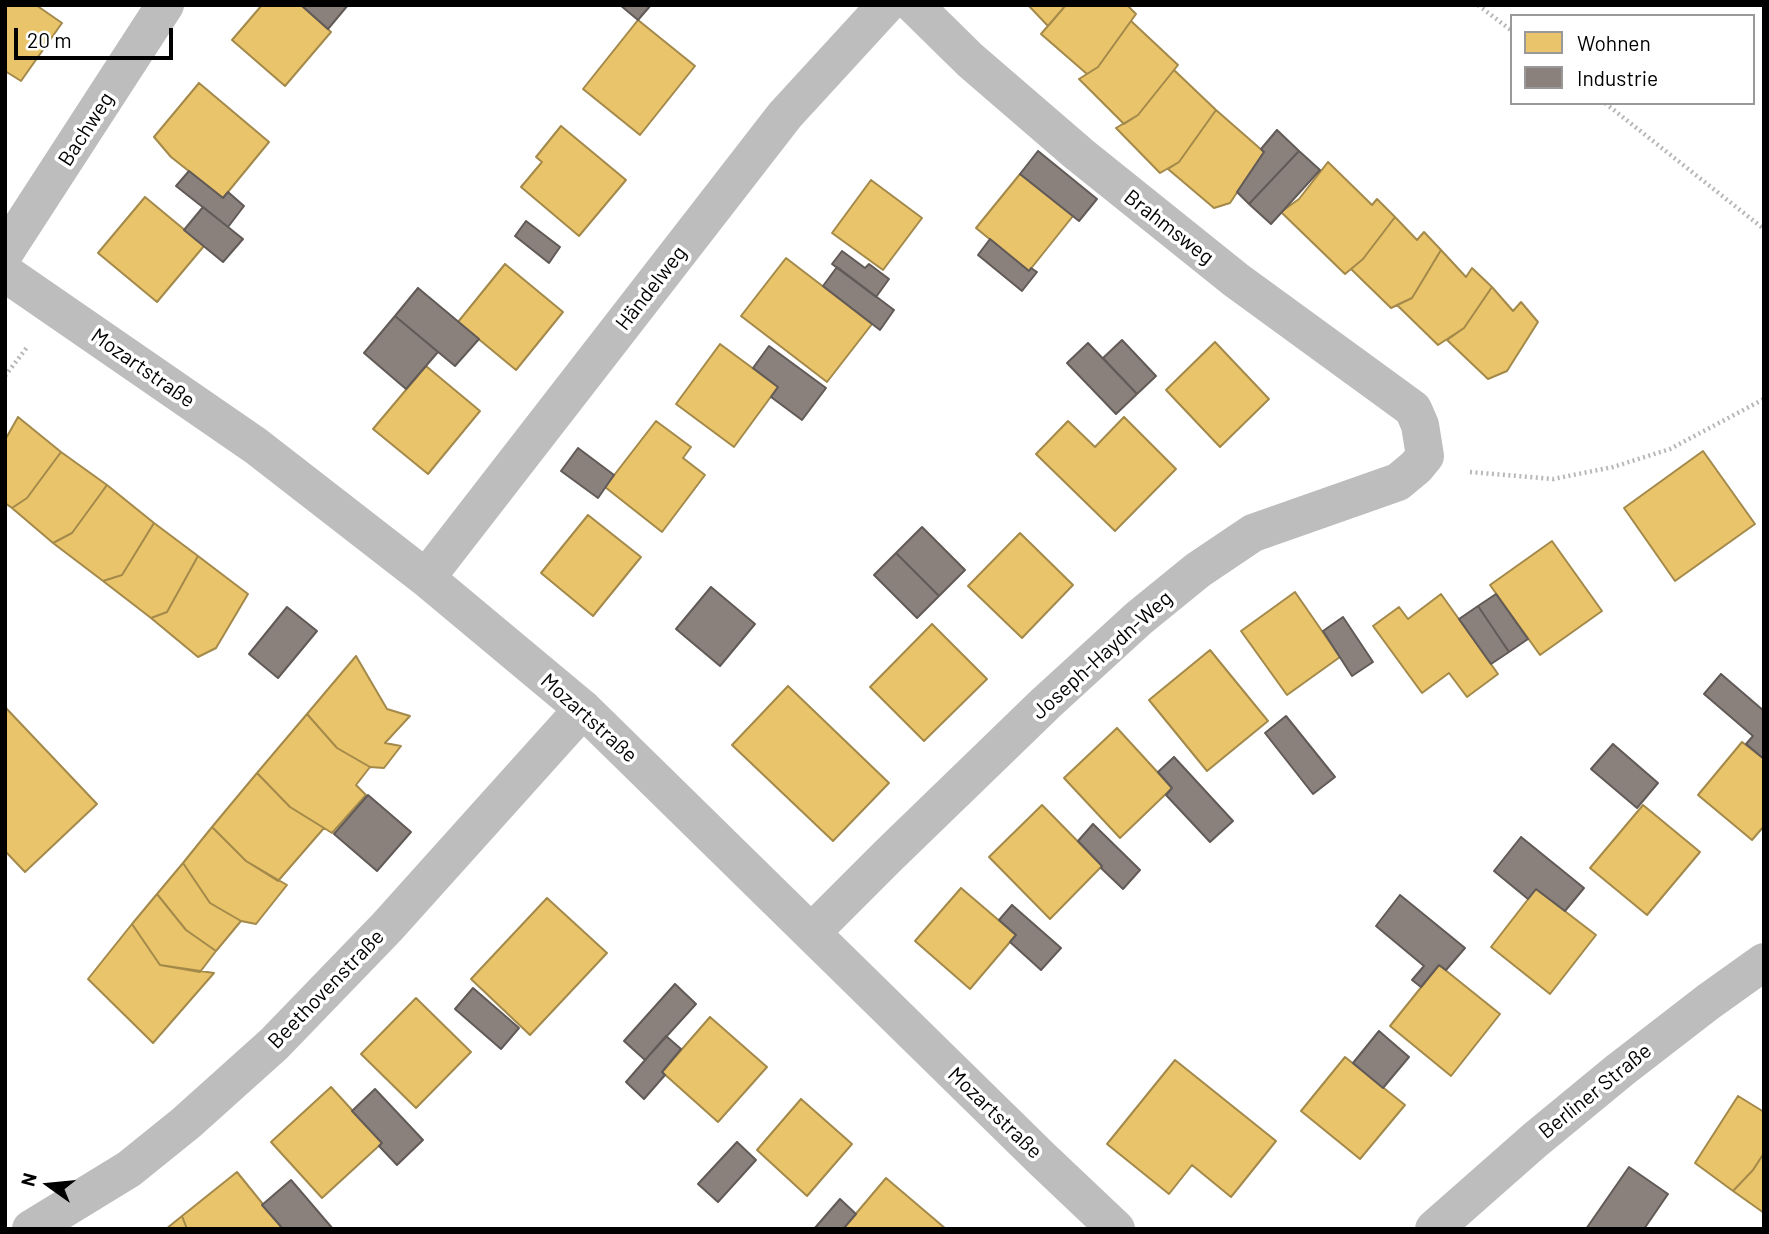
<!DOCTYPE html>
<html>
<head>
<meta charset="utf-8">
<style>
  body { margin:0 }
  #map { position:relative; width:1769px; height:1234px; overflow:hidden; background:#fff; font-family:Barlow,sans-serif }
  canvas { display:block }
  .frame { position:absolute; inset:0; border:7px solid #000; pointer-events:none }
  .legend { position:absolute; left:1510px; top:14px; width:245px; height:91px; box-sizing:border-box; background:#fff; border:2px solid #999; margin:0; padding:9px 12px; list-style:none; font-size:21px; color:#000 }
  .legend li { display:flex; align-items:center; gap:14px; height:35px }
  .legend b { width:35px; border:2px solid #999 }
  .north { position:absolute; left:14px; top:1150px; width:70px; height:70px; -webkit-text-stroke:5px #fff; paint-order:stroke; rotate:285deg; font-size:19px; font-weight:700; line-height:28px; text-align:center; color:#000 }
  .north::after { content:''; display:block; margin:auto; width:24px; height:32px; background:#000; clip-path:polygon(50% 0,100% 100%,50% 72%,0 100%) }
  .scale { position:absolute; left:14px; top:28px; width:159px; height:32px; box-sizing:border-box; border:4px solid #000; border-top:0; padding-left:9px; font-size:21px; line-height:24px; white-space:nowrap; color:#000; -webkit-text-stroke:5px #fff; paint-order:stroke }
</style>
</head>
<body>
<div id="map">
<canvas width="1769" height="1234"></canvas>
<div class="frame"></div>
<ul class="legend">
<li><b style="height:19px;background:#e9c46a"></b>Wohnen</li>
<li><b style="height:19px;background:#8a817c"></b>Industrie</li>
</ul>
<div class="north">N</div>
<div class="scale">20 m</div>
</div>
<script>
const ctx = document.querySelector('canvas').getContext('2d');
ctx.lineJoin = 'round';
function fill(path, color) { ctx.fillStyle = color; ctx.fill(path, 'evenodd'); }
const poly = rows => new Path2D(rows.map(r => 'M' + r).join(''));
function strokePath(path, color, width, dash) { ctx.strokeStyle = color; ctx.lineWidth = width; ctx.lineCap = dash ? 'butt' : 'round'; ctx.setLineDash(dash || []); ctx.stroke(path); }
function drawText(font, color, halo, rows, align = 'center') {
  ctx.font = font + ' Barlow,sans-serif'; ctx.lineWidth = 7; ctx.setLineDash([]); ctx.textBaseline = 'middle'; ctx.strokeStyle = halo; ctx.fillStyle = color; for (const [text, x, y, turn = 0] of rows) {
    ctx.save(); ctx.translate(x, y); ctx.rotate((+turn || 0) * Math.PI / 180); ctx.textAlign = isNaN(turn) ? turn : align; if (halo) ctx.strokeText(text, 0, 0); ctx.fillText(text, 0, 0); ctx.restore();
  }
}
const homes = poly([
  [5,5,36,5,62,23,21,81,5,71,5,5],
  [262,5,301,5,331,32,285,86,232,40,262,5],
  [1028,5,1066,5,1048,26,1028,5],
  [1066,5,1127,5,1136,14,1098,67,1087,74,1041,34,1066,5],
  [638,20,695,66,640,135,583,89,638,20],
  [1131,21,1178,65,1138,115,1124,124,1079,79,1098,67,1131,21],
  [1174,70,1216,110,1179,162,1160,173,1116,128,1138,115,1174,70],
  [199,83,269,142,223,198,171,157,154,137,199,83],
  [1216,110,1264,152,1230,203,1214,208,1168,169,1179,162,1216,110],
  [561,126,626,180,579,236,521,187,542,162,536,157,561,126],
  [1328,162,1372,205,1377,199,1395,217,1363,259,1345,274,1281,212,1299,199,1328,162],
  [1020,174,1073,216,1029,271,976,228,1020,174],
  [871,180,922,218,883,270,832,233,871,180],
  [145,197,204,246,157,302,98,253,145,197],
  [1395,217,1417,240,1424,232,1441,250,1412,298,1391,308,1351,269,1363,259,1395,217],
  [1441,250,1466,277,1472,268,1492,287,1464,328,1438,345,1397,305,1412,298,1441,250],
  [786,258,872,324,827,382,741,316,786,258],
  [505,264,563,312,516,370,458,322,505,264],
  [1492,287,1513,311,1521,302,1538,322,1507,371,1488,379,1447,340,1464,328,1492,287],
  [1215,342,1269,399,1220,447,1166,390,1215,342],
  [720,344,778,387,734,447,676,404,720,344],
  [426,366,480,411,428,474,373,429,426,366],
  [18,417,61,452,27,498,12,508,5,503,5,440,18,417],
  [1124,417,1176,469,1115,531,1036,454,1068,421,1095,447,1124,417],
  [656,421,691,447,683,458,705,475,662,532,605,487,656,421],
  [1703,451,1755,524,1675,581,1624,508,1703,451],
  [61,452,107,485,72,533,53,543,12,508,27,498,61,452],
  [107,485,154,523,122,575,103,581,53,543,72,533,107,485],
  [588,515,641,557,593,616,541,573,588,515],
  [154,523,198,556,167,612,151,618,103,581,122,575,154,523],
  [1020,533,1073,585,1022,638,968,586,1020,533],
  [1552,541,1602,611,1540,655,1490,585,1552,541],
  [198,556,248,594,216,648,198,657,151,618,167,612,198,556],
  [1295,592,1340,657,1287,695,1241,631,1295,592],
  [1441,594,1498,674,1467,697,1449,673,1422,693,1373,626,1399,607,1408,619,1441,594],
  [932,624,987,679,924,741,870,687,932,624],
  [1210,650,1268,721,1207,771,1149,700,1210,650],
  [356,656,387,709,410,716,385,743,401,746,384,768,370,767,337,748,307,714,356,656],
  [788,686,889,783,833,841,732,745,788,686],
  [5,707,97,804,25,872,5,851,5,707],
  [307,714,337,748,370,767,356,785,366,795,332,833,290,807,257,773,307,714],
  [1117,728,1172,788,1120,838,1064,778,1117,728],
  [1742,742,1764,759,1764,826,1752,840,1698,795,1742,742],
  [257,773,290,807,324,828,278,881,246,861,212,827,257,773],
  [1042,805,1102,866,1050,919,989,857,1042,805],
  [1643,805,1700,852,1647,915,1590,868,1643,805],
  [212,827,246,861,287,885,256,924,241,921,210,903,183,863,212,827],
  [183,863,210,903,241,921,216,951,186,930,157,894,183,863],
  [961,888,1016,935,970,989,915,941,961,888],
  [1536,889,1596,935,1550,994,1491,947,1536,889],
  [157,894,186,930,216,951,200,972,160,965,132,924,157,894],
  [547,898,607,953,530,1035,471,979,547,898],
  [132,924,160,965,214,973,153,1043,88,979,132,924],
  [1439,965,1500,1014,1451,1076,1390,1026,1439,965],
  [416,998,471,1052,416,1108,361,1054,416,998],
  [710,1017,767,1067,718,1122,662,1072,710,1017],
  [1345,1057,1405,1105,1360,1159,1301,1111,1345,1057],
  [1175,1060,1276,1141,1231,1197,1192,1165,1169,1194,1107,1144,1175,1060],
  [331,1087,382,1143,322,1198,271,1142,331,1087],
  [1738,1096,1764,1112,1764,1153,1753,1170,1733,1191,1695,1163,1738,1096],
  [801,1099,852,1144,807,1196,757,1150,801,1099],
  [1764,1153,1764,1213,1733,1191,1753,1170,1764,1153],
  [237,1172,283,1229,187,1229,182,1216,237,1172],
  [886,1178,946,1229,843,1229,886,1178],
  [182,1216,187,1229,166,1229,182,1216]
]);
fill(homes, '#e9c46a');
strokePath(homes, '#a3894a', 2);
const industry = poly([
  [301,5,348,5,328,29,301,5],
  [620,5,651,5,638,20,620,5],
  [1277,130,1299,151,1249,204,1237,192,1264,152,1261,149,1277,130],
  [1038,151,1097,199,1079,221,1020,174,1038,151],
  [1299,151,1320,170,1271,224,1249,204,1299,151],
  [189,171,223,198,228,192,244,206,228,227,176,186,189,171],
  [203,207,243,239,223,262,184,230,203,207],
  [526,221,560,247,549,263,515,236,526,221],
  [990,239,1029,271,1031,268,1037,272,1022,291,978,255,990,239],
  [842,251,865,268,869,264,889,279,876,297,832,264,842,251],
  [837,267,894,310,880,330,823,286,837,267],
  [418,288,479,339,455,366,395,316,418,288],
  [395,316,438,352,406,389,364,353,395,316],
  [1122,340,1156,376,1137,394,1103,358,1122,340],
  [1088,343,1137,394,1116,414,1067,363,1088,343],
  [769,346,826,388,802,420,771,397,778,387,753,368,769,346],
  [578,448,614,475,598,498,561,471,578,448],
  [922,527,965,570,939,596,896,553,922,527],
  [896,553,939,596,917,618,874,575,896,553],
  [711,587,755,624,720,666,676,629,711,587],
  [1496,594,1528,639,1509,652,1478,606,1496,594],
  [1478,606,1509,652,1491,664,1459,619,1478,606],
  [287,607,317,631,278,678,249,654,287,607],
  [1343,617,1373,662,1352,676,1323,631,1343,617],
  [1721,674,1764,711,1764,759,1746,744,1753,736,1704,694,1721,674],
  [1286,716,1335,777,1313,794,1265,733,1286,716],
  [1613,744,1658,783,1637,808,1591,769,1613,744],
  [1174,757,1233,821,1210,842,1166,795,1172,788,1158,772,1174,757],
  [368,795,411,832,377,871,334,834,368,795],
  [1093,824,1140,870,1123,889,1101,868,1102,866,1078,841,1093,824],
  [1521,837,1584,888,1565,911,1536,889,1528,899,1494,871,1521,837],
  [1400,895,1465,948,1446,970,1439,965,1421,987,1412,980,1424,966,1376,926,1400,895],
  [1012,905,1061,948,1041,970,1010,942,1016,935,999,920,1012,905],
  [675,984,696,1004,645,1060,624,1041,675,984],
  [473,988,519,1028,501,1049,455,1009,473,988],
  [1379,1031,1409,1057,1383,1088,1353,1063,1379,1031],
  [666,1036,681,1049,662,1072,665,1075,644,1099,626,1082,666,1036],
  [375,1089,423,1140,397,1165,379,1146,382,1143,352,1111,375,1089],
  [737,1142,756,1160,718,1202,698,1184,737,1142],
  [1629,1167,1668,1194,1644,1229,1586,1229,1629,1167],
  [291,1180,333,1229,283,1229,262,1205,291,1180],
  [840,1199,856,1214,843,1229,814,1229,840,1199]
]);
fill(industry, '#8a817c');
strokePath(industry, '#615a57', 2);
strokePath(poly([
  [1478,5,1512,31],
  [1605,103,1764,229],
  [5,376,28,346],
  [1470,472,1553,479,1613,467,1670,449,1764,399]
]), '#b8b8b8', 4.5, [2, 3.5]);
strokePath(poly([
  [5,252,165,5],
  [5,273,256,446,426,578,583,709,1041,1158,1116,1229],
  [426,578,785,115,886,5],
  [812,932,889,855,1046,703,1139,618,1198,570,1253,533,1398,482,1416,467,1425,456,1420,425,1413,409,1236,280,1079,154,970,60,914,5],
  [31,1229,129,1169,186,1123,274,1044,387,927,583,709],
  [1434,1229,1535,1140,1620,1070,1708,1002,1764,962]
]), '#bdbdbd', 38);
drawText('21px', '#000', '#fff', [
  ["Bachweg",86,129,-57],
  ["Brahmsweg",1169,227,38],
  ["Händelweg",651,288,-52],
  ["Mozartstraße",143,368,35],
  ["Joseph-Haydn-Weg",1102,655,-42],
  ["Mozartstraße",589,718,42],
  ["Beethovenstraße",326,989,-46],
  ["Berliner Straße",1595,1091,-39],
  ["Mozartstraße",995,1113,44]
]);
</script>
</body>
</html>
